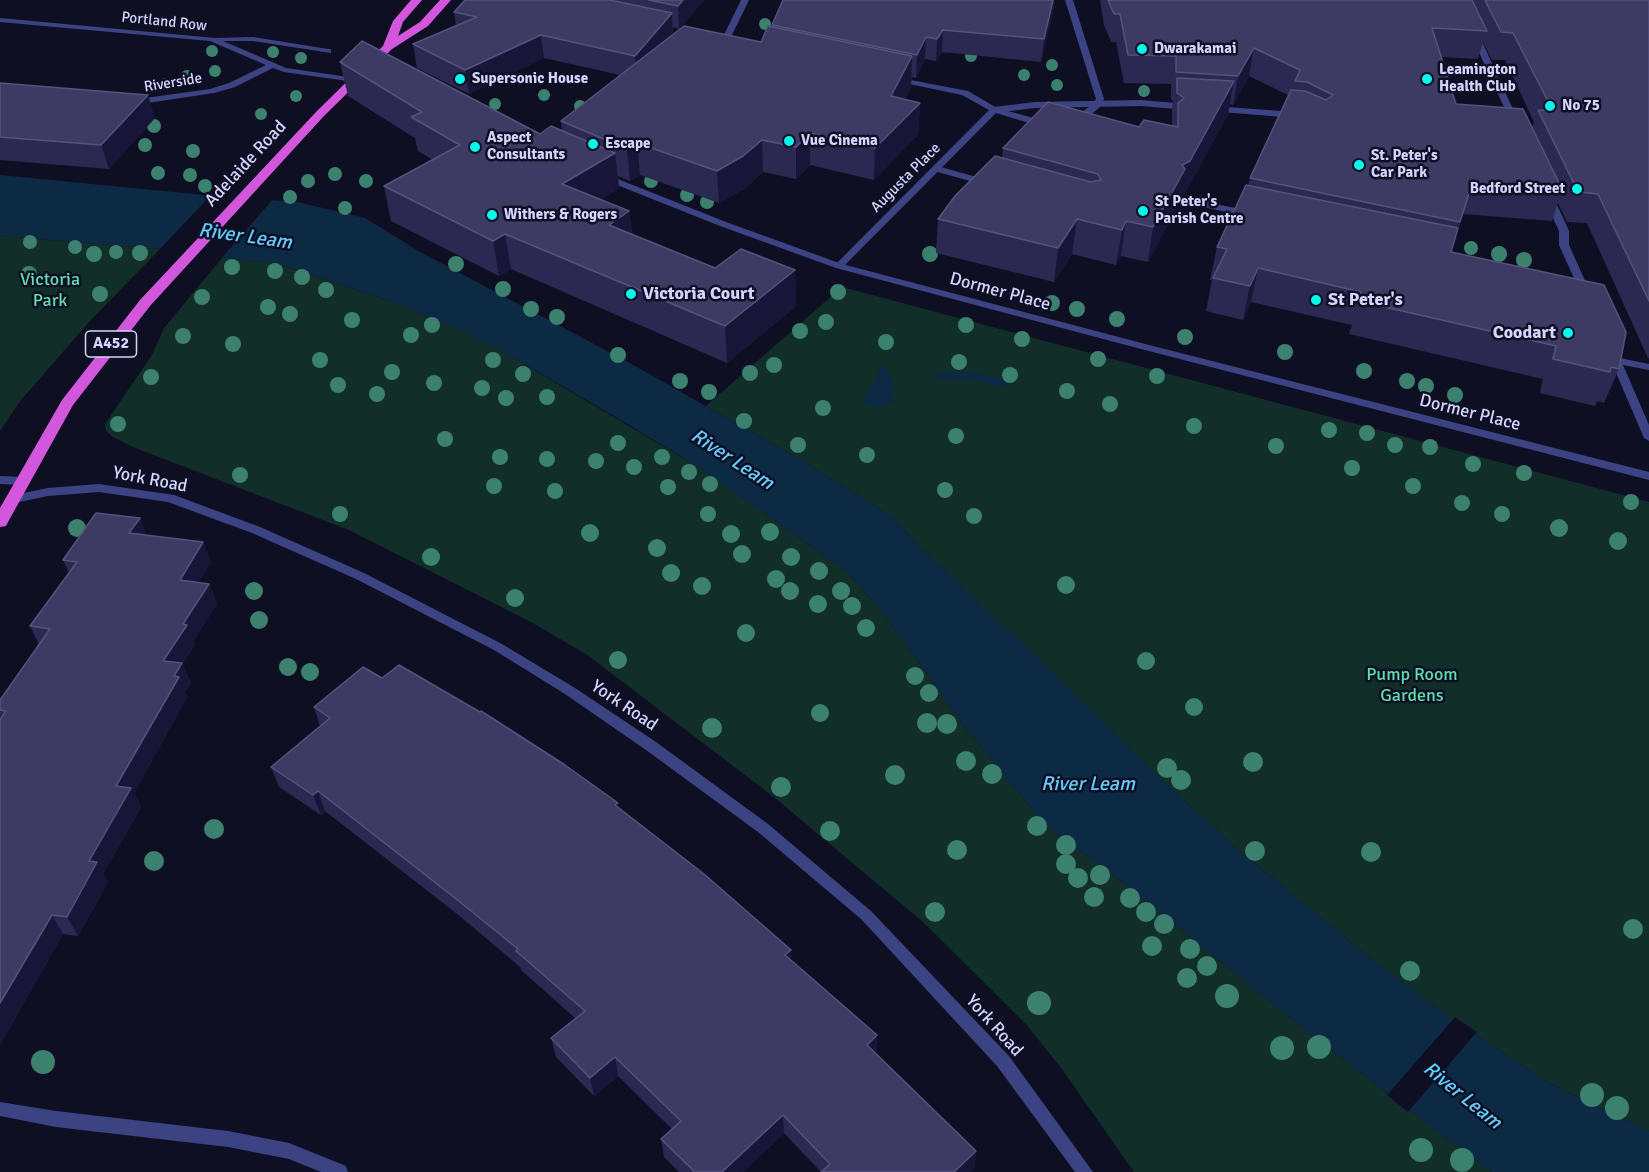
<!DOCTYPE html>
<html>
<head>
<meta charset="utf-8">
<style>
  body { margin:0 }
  canvas { display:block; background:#0f0f24 }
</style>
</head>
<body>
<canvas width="1649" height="1172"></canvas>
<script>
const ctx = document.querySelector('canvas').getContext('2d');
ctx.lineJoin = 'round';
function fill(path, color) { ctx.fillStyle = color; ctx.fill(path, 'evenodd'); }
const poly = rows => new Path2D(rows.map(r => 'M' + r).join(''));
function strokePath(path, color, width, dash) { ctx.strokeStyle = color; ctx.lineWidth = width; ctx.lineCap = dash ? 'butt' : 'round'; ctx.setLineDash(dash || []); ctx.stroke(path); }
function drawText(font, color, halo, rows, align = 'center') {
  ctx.font = font + ' Signika,sans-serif'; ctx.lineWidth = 5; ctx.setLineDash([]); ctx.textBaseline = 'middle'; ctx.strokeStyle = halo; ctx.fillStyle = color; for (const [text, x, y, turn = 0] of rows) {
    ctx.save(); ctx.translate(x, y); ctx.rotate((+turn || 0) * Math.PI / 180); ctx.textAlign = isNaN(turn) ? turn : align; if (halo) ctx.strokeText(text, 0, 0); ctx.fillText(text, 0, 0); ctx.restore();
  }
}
fill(poly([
  [0,236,160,249,89,322,21,400,0,431],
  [223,257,281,265,390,301,458,329,502,351,700,468,846,571,884,614,967,730,1044,824,1121,881,1310,1034,1491,1172,1134,1172,1062,1069,1026,1024,923,922,774,797,586,654,531,622,349,530,133,447,113,437,106,431,105,424,152,355,164,328],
  [842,287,1649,502,1649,1131,1549,1083,1442,1012,1383,968,1243,854,1176,793,921,548,891,516,803,461,706,406]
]), '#122e29');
fill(poly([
  [0,175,214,196,297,202,365,218,420,252,626,361,803,461,891,516,921,548,1023,644,1176,793,1243,854,1383,968,1442,1012,1549,1083,1649,1131,1649,1172,1491,1172,1310,1034,1121,881,1044,824,967,730,884,614,846,571,700,468,609,413,502,351,458,329,390,301,282,265,160,249,0,236],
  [881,363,893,378,894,403,881,407,871,406,862,401,877,379]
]), '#0d2a45');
fill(poly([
  [213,193,275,197,220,260,157,252],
  [1455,1017,1477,1032,1408,1112,1387,1095]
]), '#0f0f24');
fill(poly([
  [941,372,969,372,1010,379,1016,383,1010,387,969,380,937,379,935,376,937,373,941,372]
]), '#0d2a45');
fill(poly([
  [0,18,215,38,253,37,328,49,331,49,331,53,253,41,223,41,286,68,355,78,359,80,355,82,284,72,273,68,235,87,214,93,134,105,130,102,131,100,210,89,229,83,266,65,210,41,0,22,0,18],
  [1141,100,1187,104,1191,107,1187,110,1141,106,1035,108,994,113,990,110,994,107,1035,102,1141,100],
  [1213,106,1295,112,1299,115,1295,118,1210,111,1209,109,1213,106],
  [937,166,991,181,992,183,988,186,934,171,933,169,937,166],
  [0,1102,56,1111,228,1131,289,1143,346,1166,348,1172,321,1172,289,1159,228,1147,56,1127,0,1116,0,1102]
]), '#3b4382');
fill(poly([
  [741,0,749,0,728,43,721,45,720,43,741,0],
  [1065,0,1073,0,1104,99,1100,107,1087,118,1075,124,1072,123,1072,119,1093,104,1096,99,1065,0],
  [1472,33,1479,35,1518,120,1517,122,1510,120,1471,35,1472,33],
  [895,77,968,91,997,108,1048,122,1044,125,1029,123,996,113,842,268,836,268,836,264,989,110,962,95,895,81,895,77],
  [1548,193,1553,196,1569,231,1569,245,1591,294,1589,296,1583,296,1581,294,1559,245,1559,231,1543,196,1548,193],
  [1183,197,1249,211,1254,214,1249,217,1180,202,1180,198,1183,197],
  [1613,351,1617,352,1620,358,1649,364,1649,370,1623,365,1649,425,1649,441,1644,438,1608,354,1613,351],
  [0,476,23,477,29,481,23,485,0,484,0,476],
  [99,484,174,495,260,527,364,573,502,644,575,688,656,742,768,824,871,911,1009,1056,1093,1172,1075,1172,997,1066,861,919,758,832,646,750,565,694,494,650,356,579,252,533,168,502,99,492,48,496,14,503,8,499,14,495,48,488,99,484]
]), '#3b4382');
fill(poly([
  [605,174,726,222,842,264,1149,345,1649,472,1649,480,1141,349,836,268,720,226,602,179,602,175,605,174]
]), '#3b4382');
fill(poly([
  [411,0,422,0,403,22,398,36,420,22,440,0,451,0,428,26,392,49,324,116,150,306,73,405,8,522,6,526,0,527,0,508,62,400,140,300,316,112,383,46,393,21,411,0]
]), '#d257dc');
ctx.fillStyle = '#3c806e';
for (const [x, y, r] of [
  [765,24,6],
  [212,51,6],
  [273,52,6],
  [971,56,6],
  [301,58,6],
  [1052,65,6],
  [215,71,6],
  [1024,75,6],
  [187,76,6],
  [166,84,6],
  [1057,85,6],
  [1144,91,6],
  [544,95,6],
  [296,96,6],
  [495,104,6],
  [580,106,6],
  [261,114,6],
  [154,126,7],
  [145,145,7],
  [193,151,7],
  [158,173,7],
  [335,174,7],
  [190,175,7],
  [308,181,7],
  [366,181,7],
  [651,181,7],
  [205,186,7],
  [687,195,7],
  [290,197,7],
  [707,202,7],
  [345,208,7],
  [30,242,7],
  [75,247,7],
  [1471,248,7],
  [116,252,7],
  [140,253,8],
  [94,254,8],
  [930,254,8],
  [1499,254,8],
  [1524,260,8],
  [456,264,8],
  [232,267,8],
  [275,271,8],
  [29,274,8],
  [302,277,8],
  [503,289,8],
  [326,290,8],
  [838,292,8],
  [100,294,8],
  [202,297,8],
  [1052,303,8],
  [268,307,8],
  [531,309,8],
  [1077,309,8],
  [290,314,8],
  [557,317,8],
  [1117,319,8],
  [352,320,8],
  [826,322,8],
  [432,325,8],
  [966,325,8],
  [800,331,8],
  [411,335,8],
  [183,336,8],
  [1185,337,8],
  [1022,339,8],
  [886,342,8],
  [233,344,8],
  [1285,352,8],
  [618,355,8],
  [1098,359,8],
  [320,360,8],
  [493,360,8],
  [959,362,8],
  [774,365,8],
  [1364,371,8],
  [392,372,8],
  [750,373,8],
  [523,374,8],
  [1010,375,8],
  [1157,376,8],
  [151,377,8],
  [680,381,8],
  [1407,381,8],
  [434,383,8],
  [338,385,8],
  [1426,386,8],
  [482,388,8],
  [1067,391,8],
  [709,392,8],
  [377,394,8],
  [1455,395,8],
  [547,397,8],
  [506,398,8],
  [1110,404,8],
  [823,408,8],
  [744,421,8],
  [118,424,8],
  [1194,426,8],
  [1329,430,8],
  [1367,433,8],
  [956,436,8],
  [445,439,8],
  [618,443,8],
  [798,445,8],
  [1395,445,8],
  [1276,446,8],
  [1430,447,8],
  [867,455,8],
  [500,457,8],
  [662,457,8],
  [547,459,8],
  [596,461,8],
  [1473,464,8],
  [634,467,8],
  [1352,468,8],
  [689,472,8],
  [1524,473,8],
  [240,475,8],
  [710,484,8],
  [494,486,8],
  [1413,486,8],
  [668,487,8],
  [945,490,8],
  [555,491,8],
  [1631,502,8],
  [1462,503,8],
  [340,514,8],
  [708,514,8],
  [1502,514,8],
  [974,516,8],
  [77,528,9],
  [1559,528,9],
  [770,532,9],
  [590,533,9],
  [731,534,9],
  [1618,541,9],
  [657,548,9],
  [742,554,9],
  [431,557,9],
  [791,557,9],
  [819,571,9],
  [671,573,9],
  [776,579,9],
  [1066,585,9],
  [702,586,9],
  [254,591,9],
  [790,591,9],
  [841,591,9],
  [515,598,9],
  [818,604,9],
  [852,606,9],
  [259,620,9],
  [866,628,9],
  [746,633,9],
  [618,660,9],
  [1146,661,9],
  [288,667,9],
  [310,672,9],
  [915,676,9],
  [929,693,9],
  [1194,707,9],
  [820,713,9],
  [927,723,10],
  [947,724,10],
  [712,728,10],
  [966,761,10],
  [1253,762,10],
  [1167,768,10],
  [992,774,10],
  [895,775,10],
  [1181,780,10],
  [781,787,10],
  [1037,826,10],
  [214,829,10],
  [830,831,10],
  [1066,845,10],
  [957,850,10],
  [1255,851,10],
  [1371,852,10],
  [154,861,10],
  [1066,864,10],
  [1100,875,10],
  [1078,878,10],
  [1094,897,10],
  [1130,898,10],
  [935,912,10],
  [1146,912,10],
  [1164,924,10],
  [1633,929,10],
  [1152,946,10],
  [1190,949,10],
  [1207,966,10],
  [1410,971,10],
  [1187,978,10],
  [1227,996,12],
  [1039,1003,12],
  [1319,1047,12],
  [1282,1048,12],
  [43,1062,12],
  [1592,1095,12],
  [1617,1108,12],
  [1421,1150,12],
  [1462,1160,12]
]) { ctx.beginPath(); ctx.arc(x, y, r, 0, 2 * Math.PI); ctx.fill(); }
fill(poly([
  [465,0,704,0,679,29,673,27,673,35,761,42,772,25,1055,3,1041,62,942,52,936,61,925,59,916,78,912,77,911,87,905,99,920,103,918,134,874,180,810,165,796,179,763,172,744,189,719,203,640,175,630,181,618,176,619,188,600,200,629,211,632,234,715,268,795,270,796,306,727,363,511,269,499,276,391,221,384,186,433,160,418,151,415,138,348,96,340,62,540,134,562,130,561,121,620,75,544,58,469,94,417,68,413,44,456,25,454,12],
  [1100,0,1649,0,1649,358,1648,358,1587,223,1567,222,1558,203,1552,221,1463,214,1451,252,1619,369,1604,403,1597,401,1595,406,1540,393,1543,379,1349,334,1352,325,1251,302,1243,320,1206,311,1212,280,1210,280,1217,247,1248,185,1250,178,1288,95,1249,76,1233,105,1230,104,1228,114,1184,195,1181,197,1179,203,1148,262,1121,256,1116,265,1072,254,1054,282,936,253,938,219,1002,158,1003,148,1139,127,1172,126,1172,110,1173,100,1171,100,1171,84,1124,83,1116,42,1111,42,1104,25],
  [1483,42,1492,60,1505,60,1534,122,1532,127,1456,104,1441,57,1478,59],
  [0,83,155,118,109,169,0,160],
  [147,535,211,562,198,582,209,584,217,604,193,641,195,645,182,664,191,683,185,692,187,697,134,793,141,807,103,874,108,882,78,936,63,934,0,1045,0,700,39,645,30,626,69,573,63,560],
  [382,678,618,807,791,950,791,960,877,1035,876,1054,976,1151,974,1169,821,1172,784,1133,743,1172,679,1172,664,1157,661,1139,672,1129,618,1076,594,1096,556,1057,551,1038,575,1018,521,970,520,967,461,917,325,811,321,815,279,787,271,767,320,726,314,707]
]), '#2b2852');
fill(poly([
  [683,0,704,0,679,29,678,6],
  [1053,0,1055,0,1055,3,1041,62,1044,39],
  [672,13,673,36,637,79,635,56],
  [943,30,942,52,936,61,937,39],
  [541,35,544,58,469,94,465,70],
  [926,37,925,59,916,78,917,55],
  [1254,48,1249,76,1233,105,1238,76],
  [912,56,911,87,890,127,891,96],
  [1234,81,1228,114,1184,195,1181,197,1179,203,1148,262,1153,227,1182,165],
  [148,95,155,118,109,169,101,145],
  [920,103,918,134,874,180,875,148],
  [810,133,810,165,796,179,796,147],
  [762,140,763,172,744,189,719,203,717,171],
  [637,143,640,175,630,181,627,149],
  [615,153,619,188,566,220,562,184],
  [629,211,633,247,609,225],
  [1077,219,1072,254,1054,282,1058,248],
  [1126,221,1121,256,1116,265,1122,230],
  [505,234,511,269,499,276,493,241],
  [1258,268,1251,302,1243,320,1250,286],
  [795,270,796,306,727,363,725,326],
  [140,518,148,538,129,533],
  [203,542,211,562,188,600,180,580],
  [209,584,217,604,193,641,195,645,182,664,191,683,185,692,187,697,134,793,141,807,103,874,108,882,78,936,67,917,89,861,163,661,183,624],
  [318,791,325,811,321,815,313,795],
  [52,915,63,934,0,1045,0,1003],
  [791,950,791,969,785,955],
  [877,1035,876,1054,867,1045],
  [615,1057,618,1076,594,1096,590,1078],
  [783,1115,784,1133,743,1172,722,1172],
  [976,1151,974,1169,970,1172,954,1172]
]), '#181638');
const building = poly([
  [465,0,610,0,672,13,635,56,541,35,465,70,413,44,477,17,454,12,465,0],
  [649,0,683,0,678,6,649,0],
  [783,0,1053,0,1044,39,943,30,937,39,926,37,917,55,772,25,783,0],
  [1108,0,1472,0,1487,31,1432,28,1456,104,1523,109,1563,191,1472,184,1460,222,1250,178,1291,90,1305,91,1326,100,1333,95,1307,82,1295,81,1300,70,1254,48,1238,76,1176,72,1176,56,1128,55,1120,14,1114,14,1108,0],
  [1485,0,1649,0,1649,301,1598,194,1578,192,1538,110,1553,111,1513,33,1501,32,1485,0],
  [684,26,761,42,768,26,912,56,891,96,920,103,875,148,810,133,796,147,762,140,743,156,717,171,637,143,627,149,561,121,684,26],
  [362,41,540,134,551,126,615,153,562,184,629,211,609,225,715,268,741,249,795,270,725,326,505,234,493,241,384,186,460,145,411,117,422,112,340,62,362,41],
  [1177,78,1234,81,1190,161,1182,165,1185,169,1153,227,1126,221,1122,230,1077,219,1058,248,938,219,955,196,995,156,1091,182,1101,180,1098,174,1003,148,1048,102,1139,127,1144,120,1178,127,1178,103,1184,98,1177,93,1177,78],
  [0,83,148,95,101,145,0,137,0,83],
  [1246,185,1458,228,1451,252,1604,285,1626,332,1619,369,1611,367,1610,372,1553,359,1556,346,1358,301,1361,292,1258,268,1250,286,1213,278,1227,249,1217,247,1246,185],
  [96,513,140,518,129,533,203,542,180,580,209,584,183,624,187,625,163,661,182,663,174,676,179,677,116,786,131,788,89,861,97,862,67,917,52,915,0,1003,0,720,6,711,0,710,0,700,50,629,30,626,77,562,63,560,96,513],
  [399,665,480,712,481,711,565,765,618,803,615,805,704,874,791,950,785,955,877,1035,867,1045,976,1151,954,1172,821,1172,830,1164,783,1115,722,1172,695,1172,661,1139,681,1121,615,1057,590,1078,551,1038,585,1011,516,951,518,949,455,898,318,791,313,795,271,767,330,718,314,707,363,667,382,678,399,665]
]);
fill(building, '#3d3b64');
strokePath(building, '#54537c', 1.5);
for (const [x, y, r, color] of [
  [1142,49,6,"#05f8ec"],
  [460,79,6,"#05f8ec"],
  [1427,79,6,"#05f8ec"],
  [1550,106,6,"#05f8ec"],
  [789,141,6,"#05f8ec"],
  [593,144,6,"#05f8ec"],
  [475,147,6,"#05f8ec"],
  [1359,165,6,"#05f8ec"],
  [1577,189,6,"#05f8ec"],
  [1143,211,6,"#05f8ec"],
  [492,215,6,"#05f8ec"],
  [631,294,6,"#05f8ec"],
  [1316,300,6,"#05f8ec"],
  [1568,333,6,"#05f8ec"]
]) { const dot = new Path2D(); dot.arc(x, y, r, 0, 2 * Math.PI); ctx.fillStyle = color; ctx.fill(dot); strokePath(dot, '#0f0f24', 2); }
drawText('15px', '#d3d5fe', '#0f0f24', [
  ["Portland Row",164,22,6],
  ["Riverside",173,83,-9],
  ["Augusta Place",906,178,-45]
]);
drawText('bold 15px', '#d3d5fe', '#0f0f24', [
  ["Dwarakamai",1154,49],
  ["Leamington",1439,70],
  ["Health Club",1439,87],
  ["Supersonic House",472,79],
  ["No 75",1562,106],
  ["Aspect",487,138],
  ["Consultants",487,155],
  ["Vue Cinema",801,141],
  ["Escape",605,144],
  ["St. Peter's",1371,156],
  ["Car Park",1371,173],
  ["Bedford Street",1565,189,"right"],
  ["St Peter's",1155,202],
  ["Parish Centre",1155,219],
  ["Withers & Rogers",504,215]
], 'left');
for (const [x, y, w] of [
  [111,344,51]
]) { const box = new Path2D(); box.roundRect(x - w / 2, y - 13, w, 26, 4.5); ctx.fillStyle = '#0f0f24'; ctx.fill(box); strokePath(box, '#d3d5fe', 1.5); }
drawText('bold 16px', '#d3d5fe', null, [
  ["A452",111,344]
]);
drawText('18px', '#d3d5fe', '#0f0f24', [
  ["Adelaide Road",246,164,-47],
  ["Dormer Place",1000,292,15],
  ["Dormer Place",1470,413,14],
  ["York Road",150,480,11],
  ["York Road",624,706,34],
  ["York Road",994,1026,48]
]);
drawText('18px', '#60ddab', '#0f0f24', [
  ["Victoria",50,280],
  ["Park",50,301],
  ["Pump Room",1412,675],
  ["Gardens",1412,696]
]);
drawText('bold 18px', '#d3d5fe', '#0f0f24', [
  ["Victoria Court",643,294],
  ["St Peter's",1328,300],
  ["Coodart",1556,333,"right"]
], 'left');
drawText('italic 20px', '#64ccfc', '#0f0f24', [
  ["River Leam",245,237,8],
  ["River Leam",732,460,33],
  ["River Leam",1088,785],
  ["River Leam",1462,1096,39]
]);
</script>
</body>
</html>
